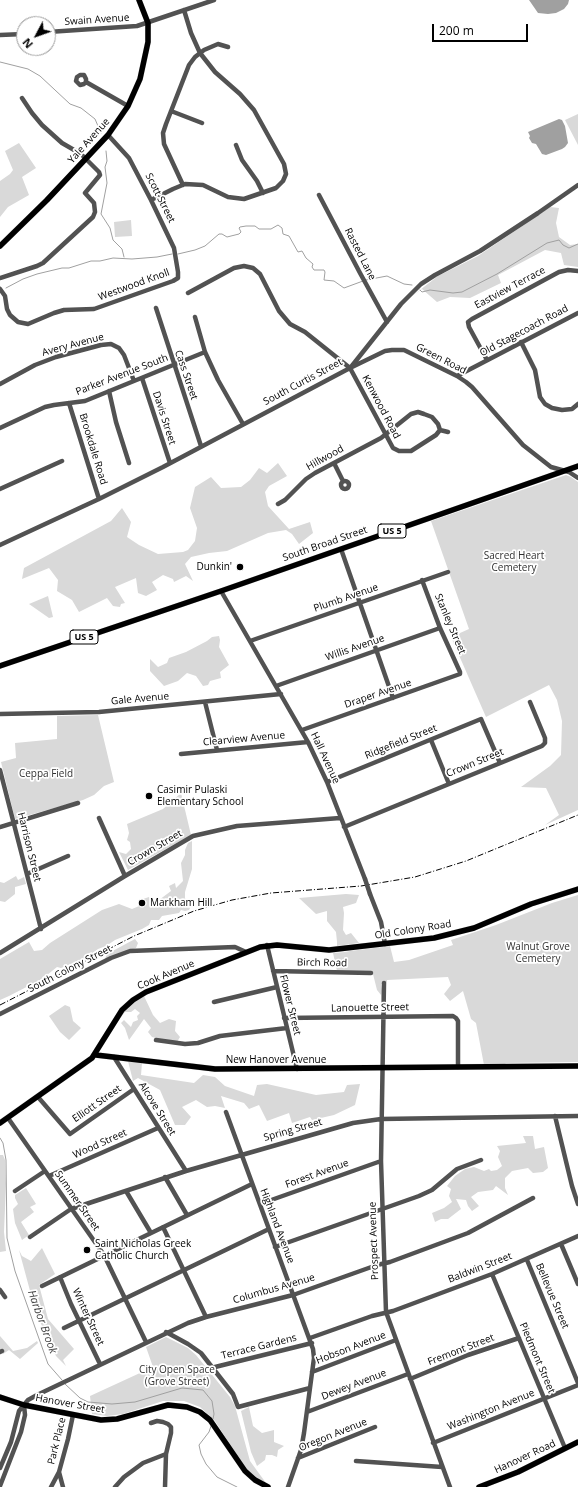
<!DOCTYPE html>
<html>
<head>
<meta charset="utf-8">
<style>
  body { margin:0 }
  #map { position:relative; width:578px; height:1487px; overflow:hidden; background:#fff; font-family:"Open Sans",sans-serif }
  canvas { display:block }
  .north { position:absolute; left:16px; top:16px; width:40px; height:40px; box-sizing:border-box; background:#fff; border:1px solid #999; border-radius:50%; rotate:229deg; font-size:11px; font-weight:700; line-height:16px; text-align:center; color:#000 }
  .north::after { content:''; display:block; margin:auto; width:14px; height:18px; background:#000; clip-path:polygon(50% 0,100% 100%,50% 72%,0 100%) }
  .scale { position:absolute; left:432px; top:24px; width:96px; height:18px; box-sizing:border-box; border:2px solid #000; border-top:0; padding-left:5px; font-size:12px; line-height:14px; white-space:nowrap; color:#000; -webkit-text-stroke:3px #fff; paint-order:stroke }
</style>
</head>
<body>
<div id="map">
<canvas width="578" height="1487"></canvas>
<div class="north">N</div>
<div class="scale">200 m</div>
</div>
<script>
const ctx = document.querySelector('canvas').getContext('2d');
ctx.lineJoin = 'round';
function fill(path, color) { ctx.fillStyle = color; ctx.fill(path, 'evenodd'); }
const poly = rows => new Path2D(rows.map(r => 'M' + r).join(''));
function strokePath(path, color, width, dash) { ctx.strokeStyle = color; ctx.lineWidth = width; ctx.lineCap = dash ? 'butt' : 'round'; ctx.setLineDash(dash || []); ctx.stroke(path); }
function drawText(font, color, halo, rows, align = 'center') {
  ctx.font = font + ' "Open Sans",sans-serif'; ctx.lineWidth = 3.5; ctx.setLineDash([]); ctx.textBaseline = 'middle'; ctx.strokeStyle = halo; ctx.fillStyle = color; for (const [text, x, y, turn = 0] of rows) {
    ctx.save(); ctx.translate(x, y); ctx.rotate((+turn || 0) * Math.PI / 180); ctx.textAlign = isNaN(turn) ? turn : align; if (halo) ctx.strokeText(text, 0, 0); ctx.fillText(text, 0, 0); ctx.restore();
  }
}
fill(poly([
  [578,114,578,145,565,120],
  [19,143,36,168,22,177,29,195,8,207,0,217,0,181,10,174,13,170,5,151],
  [550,207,559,208,556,223,559,237,570,245,578,244,578,267,564,265,561,253,545,250,498,275,501,283,470,298,450,297,437,302,422,289,411,297,438,276,478,256],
  [131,220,132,236,115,237,114,222],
  [278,463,287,476,269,486,265,492,268,506,289,529,310,522,313,533,299,544,292,534,286,530,268,533,227,551,209,553,191,557,185,564,193,581,186,576,174,582,173,579,163,575,152,582,157,590,146,596,138,593,136,578,115,587,125,603,121,604,120,607,113,606,107,598,79,612,72,600,57,591,58,580,49,568,22,579,24,568,111,521,122,508,131,522,127,537,139,545,158,554,183,552,188,550,195,541,197,528,190,508,195,487,211,477,221,488,241,487,250,480,259,468,267,473],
  [566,475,571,477,578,482,578,810,545,825,559,815,546,788,521,787,550,766,561,755,562,721,557,700,549,685,486,717,451,637,469,629,431,521],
  [48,596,53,617,49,618,29,604],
  [219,636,220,640,219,647,229,665,220,672,221,678,210,681,208,685,203,686,196,676,187,673,178,681,164,686,150,671,150,659,158,667,167,663,169,658,186,652,207,641,212,637],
  [98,715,114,782,104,786,94,795,83,800,15,819,1,762,16,758,15,743,57,739,57,716],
  [181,793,191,835,128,870,119,852,126,854,131,849,130,842,127,840,129,833,127,824,163,809],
  [192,841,192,869,185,892,185,898,190,908,189,910,185,911,181,910,179,913,162,916,159,920,151,920,149,925,142,929,115,940,106,946,98,949,87,957,61,968,57,967,42,979,9,996,0,1000,0,959,29,942,34,951,42,950,50,943,102,910,119,904,132,909,144,904,143,899,149,897,152,905,160,901,159,900,171,891,169,886,175,883,176,888,183,881,181,863,185,855,185,850,188,843],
  [16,876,18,880,24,877,26,884,15,887,15,894,5,902,0,901,0,882,4,883],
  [346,894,359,895,356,903,343,907,344,913,343,930,346,935,351,933,359,943,337,946,337,942,336,932,327,921,327,911,316,914,299,898],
  [578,895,578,1062,506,1063,504,1065,484,1065,476,1023,471,1019,463,991,450,1001,444,994,451,985,448,977,387,980,387,983,385,982,381,984,382,991,381,1002,381,995,377,990,373,974,370,971,337,971,333,953,345,952,350,951,390,946,394,962,409,960,453,945,451,940,496,925,552,903],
  [135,939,138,943,136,948,105,959,107,954],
  [144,996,153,1015,160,1023,169,1019,176,1021,175,1031,180,1037,177,1042,163,1040,152,1037,148,1032,151,1028,144,1019,129,1040,125,1028,121,1023,124,1020,131,1027,133,1022,138,1020,137,1016,140,1013,135,1009,131,1012,125,1012,121,1017,120,1016,134,1002],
  [65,1005,70,1007,73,1021,81,1028,69,1040,60,1032,49,1016],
  [128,1061,142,1063,141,1075,194,1083,203,1075,215,1077,225,1086,254,1096,257,1085,267,1084,316,1095,344,1092,347,1085,360,1084,355,1105,334,1115,312,1120,310,1117,292,1123,289,1113,267,1121,259,1105,249,1109,244,1103,221,1096,225,1108,215,1106,207,1107,196,1100,182,1107,191,1117,185,1125,175,1125,160,1090,138,1078,133,1081],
  [523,1136,533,1136,535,1149,544,1147,548,1168,543,1172,533,1173,528,1168,512,1171,505,1178,505,1188,508,1195,496,1186,493,1190,478,1192,471,1197,479,1206,472,1211,468,1206,466,1200,456,1199,461,1209,448,1219,441,1219,435,1222,432,1213,444,1208,452,1202,449,1196,451,1189,447,1186,455,1176,465,1169,474,1167,484,1171,489,1169,491,1171,497,1170,502,1166,498,1157,500,1151,497,1146,526,1143],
  [0,1155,3,1155,5,1160,6,1184,4,1232,6,1251,0,1252],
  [26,1188,36,1204,30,1207,34,1212,21,1222,29,1235,22,1240,15,1223,13,1209,18,1204,15,1198,15,1195],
  [42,1248,55,1274,39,1285,48,1319,74,1349,63,1360,66,1366,56,1356,36,1313,19,1250,22,1256,31,1261],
  [0,1336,13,1351,27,1348,37,1341,38,1343,20,1359,9,1350,3,1354,0,1350],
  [166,1337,188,1348,196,1355,230,1397,235,1406,250,1461,266,1483,265,1485,246,1470,215,1421,200,1407,184,1401,163,1401,123,1414,107,1416,92,1414,90,1396,153,1367,146,1347],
  [249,1407,253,1426,262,1433,274,1430,274,1442,284,1446,278,1450,277,1457,272,1455,266,1455,265,1460,257,1466,251,1452,241,1411]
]), '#d9d9d9');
fill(poly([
  [529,0,569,0,568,4,564,9,556,13,548,14,538,13],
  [559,119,562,120,565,126,568,143,565,147,562,149,546,155,542,154,536,144,532,143,529,138,530,136,528,132]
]), '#a0a0a0');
strokePath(poly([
  [0,62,28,69,40,76,70,104,81,108,95,119,101,133],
  [106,151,107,161,105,167,107,183,101,214,110,228,113,240,122,249,124,257],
  [178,254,195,250,205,246,219,234,222,234,227,237,239,234,241,232,239,228,240,227,246,226,255,226,259,229,271,229,278,225,282,228,283,234,289,236,298,252,302,251,306,258,313,264,312,267,314,270,324,270,325,272,324,280,334,281,344,288,363,281],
  [366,280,387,276,404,284,412,285],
  [6,288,23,279,37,274,62,268,69,268,91,261,100,261,113,258,132,259,157,257,172,254],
  [420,290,422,292,430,290,453,293,462,292,497,274,547,243,559,240,563,245,569,248,578,244],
  [0,1138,3,1143,6,1160,7,1238,15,1271,48,1364,62,1380],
  [65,1384,80,1398,88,1402,112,1404,135,1402,182,1388,203,1390,212,1401,214,1414,213,1419],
  [211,1426,209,1432,199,1445,201,1454,206,1464,217,1477,237,1487]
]), '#a0a0a0', 1);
const major = poly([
  [0,246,47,200,108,135,128,106,140,79,148,42,148,23,139,0],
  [0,666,221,591,578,466],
  [96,1055,215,1069,578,1066],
  [0,1123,92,1058,122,1010,133,1000,146,992,260,947,277,945,329,950,434,938,474,928,531,904,578,889],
  [0,1397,24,1405,101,1420,117,1419,168,1405,187,1407,200,1412,210,1420,245,1471,255,1480,268,1487],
  [479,1487,518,1472,578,1442]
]);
strokePath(major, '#dbdbdb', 6);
strokePath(poly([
  [48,32,137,26,214,0],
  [0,35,24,34],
  [86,82,84,84,80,85,76,81,77,77,80,75,84,75,86,79,86,82,128,106],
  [171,111,202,123],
  [236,145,242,160,257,181,263,193],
  [183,185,164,144,163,133,166,124,189,65,195,57,204,50,218,44,228,47],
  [319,195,360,273,387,322],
  [151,200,173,189,185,184,203,185,228,197,244,199,276,188,283,181,286,174,284,164,254,110,240,94,215,72,200,53,191,33,184,10],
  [0,278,37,266,43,263,93,217,95,212,94,203,85,193,100,175,99,172,81,154,62,143,42,125,32,113,22,98],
  [0,289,5,296,7,309,10,315,18,322,28,324,54,313,64,310,94,309,173,281,178,278,178,272,174,248,151,200,129,158,108,135],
  [188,293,234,268,244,266,253,268,260,274,279,311,290,324,305,332,350,368,393,448,399,451,411,451,436,435,440,430],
  [156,308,201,446],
  [195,317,205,352,218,380,243,424],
  [521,342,535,370,540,397,545,404,552,408,562,410,572,409,578,404],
  [487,360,469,327,468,322,472,319,559,272,568,270,578,271],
  [351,367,401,304,421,284,435,275,480,251,538,213,578,185],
  [457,376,578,313],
  [142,378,170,463],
  [0,384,35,365,56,357,101,345,111,344,119,348,124,355,134,381],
  [109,391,116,422,129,463],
  [69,403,99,499],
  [0,428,45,407,54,405,85,401,205,352],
  [334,463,343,481],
  '341 485a4 4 0 1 1 8 0a4 4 0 1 1-8 0Z',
  [0,489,62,461],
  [278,504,285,500,306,479,315,473,381,438,411,414,418,412,424,414,432,417,438,424,440,430,448,432],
  [0,545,99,499,163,467,350,368,385,351,392,350,404,350,457,376,466,382,472,387,523,445,551,467,569,472,578,478],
  [341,549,393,698],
  [221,591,308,742,327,782,365,879],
  [250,641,448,572],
  [276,686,440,628],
  [205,702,217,750],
  [0,714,99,712,281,694],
  [302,730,460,674,460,672,440,628,422,580],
  [431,740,449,784],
  [181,754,308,742],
  [0,770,41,929],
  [327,782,481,719,500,763],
  [99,818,125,876],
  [0,827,78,803],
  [344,827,542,746,545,743,545,738,530,702],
  [27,874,68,856],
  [370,894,381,922,385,944],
  [267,945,297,1069],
  [0,953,125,876,193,836,237,826,340,818],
  [273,971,371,973],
  [384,983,381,1161,386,1312,450,1487],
  [214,1002,277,987],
  [0,1014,111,958,130,951,235,947,246,952],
  [284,1018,453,1016,456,1018,458,1021,458,1067],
  [156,1040,185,1044,198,1043,220,1036,287,1028],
  [114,1057,186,1171],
  [38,1097,70,1134,134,1089],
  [226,1112,313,1349,314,1358,304,1433,301,1450,288,1487],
  [555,1116,572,1186,578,1204],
  [8,1118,104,1255,146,1342],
  [49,1176,158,1128],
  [165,1177,187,1215],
  [15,1191,45,1171],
  [126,1191,151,1233],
  [260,1204,381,1161],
  [163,1227,206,1317],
  [30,1237,71,1209,186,1171,353,1123,381,1119,578,1116],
  [561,1244,578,1284],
  [275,1247,419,1196,432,1190,457,1169,481,1160],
  [527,1260,578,1383],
  [492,1274,565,1448],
  [60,1277,71,1304,100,1364],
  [42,1286,252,1184],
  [0,1290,5,1297],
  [64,1328,269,1229],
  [166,1332,188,1344,201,1353,233,1394,238,1407,310,1388],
  [310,1338,372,1316,393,1311,492,1274,578,1236],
  [0,1352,2,1351],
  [211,1368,312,1343],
  [312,1372,396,1340],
  [410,1379,468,1355,519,1338],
  [307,1412,408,1374],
  [151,1423,157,1421,163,1422,168,1424,171,1427,171,1433,166,1454,165,1487],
  [433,1443,578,1385],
  [298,1458,375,1427],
  [356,1461,442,1467],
  [0,1468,11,1442,19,1411,28,1400,37,1395,188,1323,206,1317,293,1295,377,1265,390,1262,468,1233,533,1198],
  [59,1472,63,1487],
  [0,1486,21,1432,25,1415,24,1405],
  [51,1487,59,1472,68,1439,73,1415],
  [115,1487,124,1477,143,1463,166,1454]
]), '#525252', 4.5);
strokePath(major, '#000', 5.5);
strokePath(poly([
  [0,1005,134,936,194,911,232,900,271,893,361,886,415,877,466,861,578,815]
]), '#000', 1, [6, 2, 1, 2]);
strokePath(poly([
  [365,879,370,894]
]), '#525252', 4.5);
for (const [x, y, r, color] of [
  [240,567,4,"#000"],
  [149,796,4,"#000"],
  [142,903,4,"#000"],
  [87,1250,4,"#000"]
]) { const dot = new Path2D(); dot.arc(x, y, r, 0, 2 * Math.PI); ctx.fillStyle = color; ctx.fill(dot); strokePath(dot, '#fff', 1.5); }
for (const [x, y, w] of [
  [392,531,28],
  [84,637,28]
]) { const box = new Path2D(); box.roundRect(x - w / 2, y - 7, w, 14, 3); ctx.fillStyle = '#fff'; ctx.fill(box); strokePath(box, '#000', 1); }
drawText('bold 9px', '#000', null, [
  ["US 5",392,531],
  ["US 5",84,637]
]);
drawText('10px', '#000', '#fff', [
  ["Swain Avenue",97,20,-4],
  ["Yale Avenue",89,141,-48],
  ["Scott Street",160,198,63],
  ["Rasted Lane",360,254,63],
  ["Westwood Knoll",134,285,-20],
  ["Eastview Terrace",510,288,-28],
  ["Old Stagecoach Road",524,331,-28],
  ["Avery Avenue",73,345,-15],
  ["Green Road",441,359,27],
  ["Parker Avenue South",122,375,-21],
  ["Cass Street",186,375,71],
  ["South Curtis Street",303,382,-28],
  ["Kenwood Road",381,407,62],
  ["Davis Street",164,418,72],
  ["Brookdale Road",93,449,73],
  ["Hillwood",325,458,-29],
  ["South Broad Street",325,544,-19],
  ["Plumb Avenue",346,598,-19],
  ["Stanley Street",450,624,67],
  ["Willis Avenue",355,648,-19],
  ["Draper Avenue",378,694,-19],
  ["Gale Avenue",140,699,-5],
  ["Clearview Avenue",244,739,-5],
  ["Ridgefield Street",401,742,-22],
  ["Hall Avenue",325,758,65],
  ["Crown Street",475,763,-22],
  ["Harrison Street",29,847,76],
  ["Crown Street",155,848,-30],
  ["Old Colony Road",413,930,-9],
  ["Birch Road",322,963,1],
  ["South Colony Street",70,969,-27],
  ["Cook Avenue",166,975,-23],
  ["Flower Street",290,1005,76],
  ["Lanouette Street",370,1008,-1],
  ["New Hanover Avenue",276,1060],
  ["Elliott Street",97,1104,-35],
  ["Alcove Street",157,1109,58],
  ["Spring Street",293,1130,-16],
  ["Wood Street",100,1144,-24],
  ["Forest Avenue",317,1174,-20],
  ["Summer Street",77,1201,55],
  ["Highland Avenue",277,1226,69],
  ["Prospect Avenue",374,1241,-92],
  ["Baldwin Street",480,1268,-21],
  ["Columbus Avenue",274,1289,-16],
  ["Bellevue Street",552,1296,67],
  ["Winter Street",88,1317,65],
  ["Terrace Gardens",259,1347,-14],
  ["Hobson Avenue",351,1348,-21],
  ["Fremont Street",461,1350,-21],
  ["Piedmont Street",537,1358,67],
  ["Dewey Avenue",354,1385,-21],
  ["Hanover Street",70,1404,10],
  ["Washington Avenue",491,1410,-22],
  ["Oregon Avenue",333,1435,-22],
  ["Park Place",57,1441,-76],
  ["Hanover Road",525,1457,-25]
]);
drawText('10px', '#303030', '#fff', [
  ["Sacred Heart",514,556],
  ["Cemetery",514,568],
  ["Ceppa Field",46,774],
  ["Walnut Grove",538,947],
  ["Cemetery",538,959],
  ["City Open Space",177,1370],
  ["(Grove Street)",177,1382]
]);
drawText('10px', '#000', '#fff', [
  ["Dunkin'",232,567,"right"],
  ["Casimir Pulaski",157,790],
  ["Elementary School",157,802],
  ["Markham Hill",150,903],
  ["Saint Nicholas Greek",95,1244],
  ["Catholic Church",95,1256]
], 'left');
drawText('italic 11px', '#414141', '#fff', [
  ["Harbor Brook",42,1322,70]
]);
</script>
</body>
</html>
